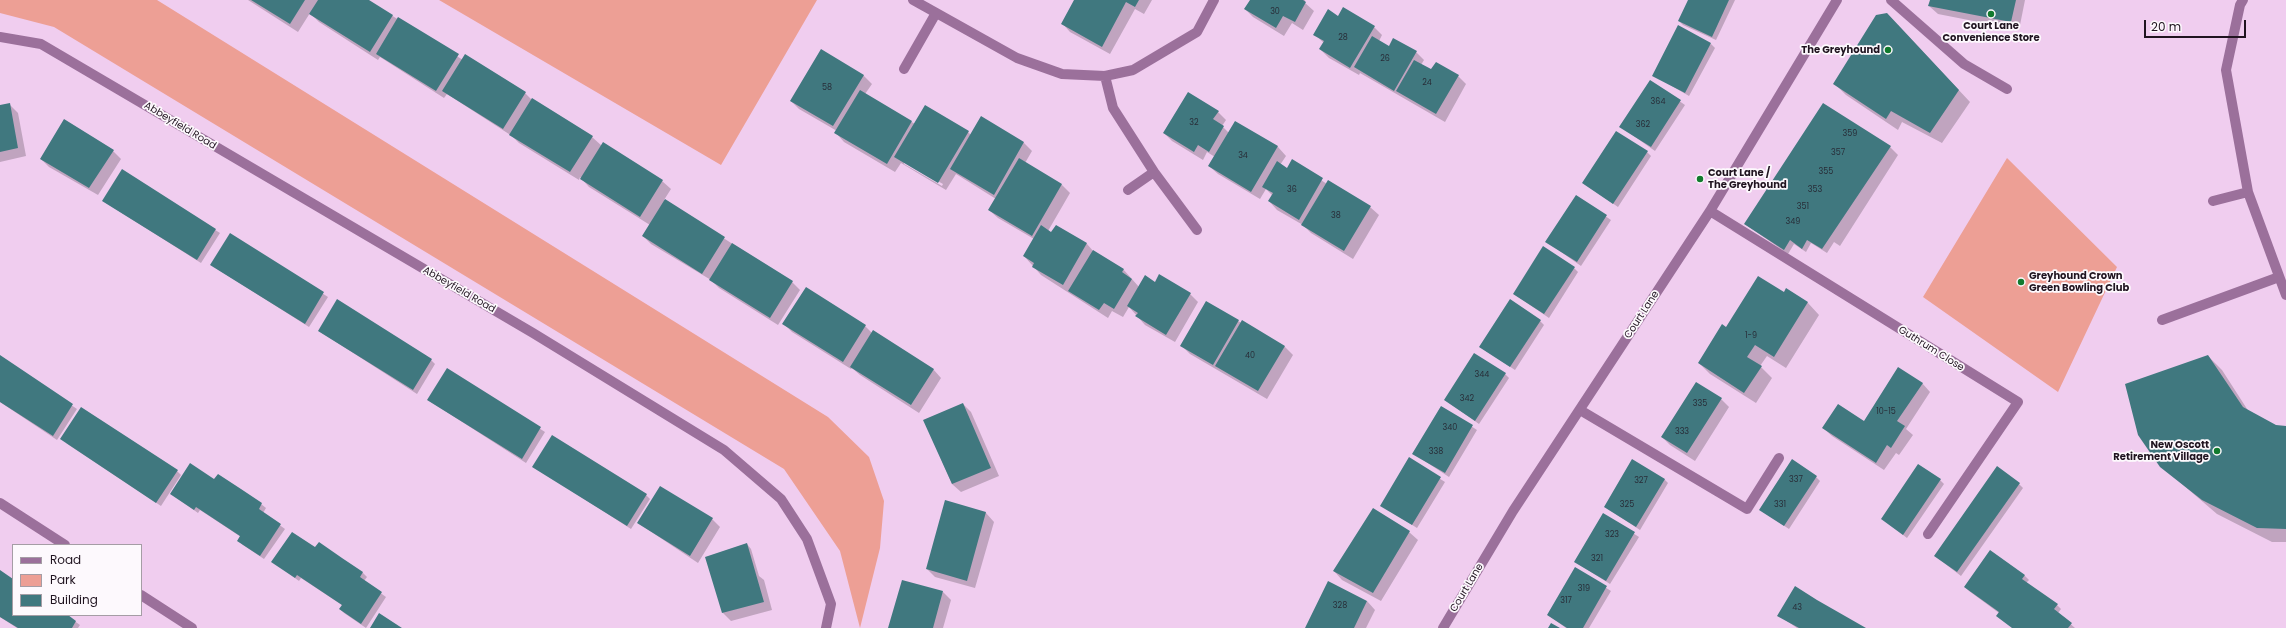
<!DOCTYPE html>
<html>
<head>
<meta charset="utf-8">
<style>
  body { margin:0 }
  #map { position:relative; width:2286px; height:628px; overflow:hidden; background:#f0cdef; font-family:Poppins,sans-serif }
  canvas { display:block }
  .legend { position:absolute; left:12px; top:544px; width:130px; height:72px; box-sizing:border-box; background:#fdf9fd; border:1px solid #a59da5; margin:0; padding:5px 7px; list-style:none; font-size:12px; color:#201420 }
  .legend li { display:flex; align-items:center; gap:8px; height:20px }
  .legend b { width:20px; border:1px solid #a59da5 }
  .scale { position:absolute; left:2144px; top:20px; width:102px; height:18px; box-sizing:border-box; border:2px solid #201420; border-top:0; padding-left:5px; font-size:12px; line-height:14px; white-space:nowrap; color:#201420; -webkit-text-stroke:3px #fdf9fd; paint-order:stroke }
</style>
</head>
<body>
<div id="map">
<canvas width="2286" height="628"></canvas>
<ul class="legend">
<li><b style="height:5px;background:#9b709b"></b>Road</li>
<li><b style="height:11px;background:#ed9f95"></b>Park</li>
<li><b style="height:11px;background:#40787f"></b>Building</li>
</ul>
<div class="scale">20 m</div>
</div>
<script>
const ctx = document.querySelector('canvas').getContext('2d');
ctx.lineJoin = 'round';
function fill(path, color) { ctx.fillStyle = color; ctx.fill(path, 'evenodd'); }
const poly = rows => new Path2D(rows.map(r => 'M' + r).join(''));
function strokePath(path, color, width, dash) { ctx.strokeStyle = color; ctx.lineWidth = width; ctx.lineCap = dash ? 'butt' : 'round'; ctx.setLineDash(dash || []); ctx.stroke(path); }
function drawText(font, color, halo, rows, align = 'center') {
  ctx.font = font + ' Poppins,sans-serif'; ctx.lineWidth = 3.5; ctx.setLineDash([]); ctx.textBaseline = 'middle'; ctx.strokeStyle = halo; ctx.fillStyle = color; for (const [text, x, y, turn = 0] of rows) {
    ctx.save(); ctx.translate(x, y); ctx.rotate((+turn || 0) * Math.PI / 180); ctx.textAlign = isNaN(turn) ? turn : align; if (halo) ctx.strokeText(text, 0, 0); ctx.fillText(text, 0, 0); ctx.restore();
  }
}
fill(poly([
  [0,0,157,0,828,417,869,457,884,501,880,548,860,628,840,551,784,469,54,27,0,13],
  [439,0,817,0,721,165],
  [2007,158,2117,267,2058,392,1923,297]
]), '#ed9f95');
fill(poly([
  [248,0,367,0,463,60,525,93,532,100,592,137,602,146,603,143,662,181,671,189,664,200,792,282,800,290,778,325,719,288,711,280,651,244,643,236,650,225,589,187,580,177,579,180,519,143,512,136,447,94,444,98,380,57,378,60,319,22,310,13,298,32],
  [1075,0,1152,0,1144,14,1135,9,1110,54,1070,32,1062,23],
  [1251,0,1305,0,1304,2,1314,11,1303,30,1292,23,1284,36,1253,17,1245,9],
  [1689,0,1735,0,1716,40,1683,25,1679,21],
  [1931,0,2025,0,2019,30,1938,14,1929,6],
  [1338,17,1374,27,1382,35,1379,41,1389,47,1416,52,1424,60,1421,65,1432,71,1458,76,1466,84,1445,122,1360,73,1359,75,1329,58,1320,49,1324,43,1314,34],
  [1898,25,1970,102,1942,143,1902,122,1898,130,1846,95,1835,84],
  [1711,44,1715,48,1689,96,1653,75],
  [863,75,872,84,865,94,915,124,968,132,971,135,981,118,1024,143,1032,151,1025,163,1062,185,1070,193,1048,231,1052,233,1056,226,1087,244,1094,252,1123,269,1139,287,1155,283,1190,294,1198,302,1175,342,1145,325,1129,307,1123,317,1112,311,1108,318,1041,275,1024,256,1034,239,998,218,989,210,996,199,956,174,946,190,901,163,895,172,844,142,836,133,837,131,799,109,791,101],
  [904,162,943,184,942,186,904,164],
  [1650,81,1685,105,1655,151,1621,127],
  [10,105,18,113,26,156,0,162,0,106],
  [1218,112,1226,120,1222,126,1229,133,1235,122,1278,147,1286,156,1280,165,1287,169,1292,161,1327,184,1370,207,1379,215,1353,259,1311,233,1303,225,1277,210,1269,201,1272,195,1266,189,1260,199,1218,174,1209,166,1215,157,1207,152,1203,160,1172,141,1164,133],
  [1890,147,1898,155,1840,246,1834,242,1827,253,1811,243,1806,252,1794,244,1788,254,1745,224],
  [113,151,121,159,98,195,49,167,41,159],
  [1647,152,1651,156,1618,207,1583,183],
  [122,171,220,233,201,263,103,201],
  [1576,196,1611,220,1581,266,1547,242],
  [230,234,328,297,309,327,211,265],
  [1574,268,1578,272,1549,318,1514,294],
  [806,289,865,326,873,334,933,369,941,378,919,413,860,375,852,368,851,369,792,332,784,324],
  [1786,289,1808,303,1819,315,1786,368,1767,356,1760,366,1772,378,1756,403,1710,374,1699,363,1727,328,1784,293],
  [1238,321,1285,347,1293,355,1267,399,1190,354,1181,345],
  [1540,321,1544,325,1515,370,1480,347],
  [319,331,431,360,435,364,417,394],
  [2208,356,2222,370,2249,412,2275,426,2286,427,2286,542,2272,542,2217,514,2161,466],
  [0,357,77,409,57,440,0,402],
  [447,369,545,432,526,463,428,400],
  [1505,374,1509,378,1479,424,1445,400],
  [1922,383,1930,392,1906,429,1913,435,1899,455,1896,453,1884,470,1832,436,1823,428,1864,422],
  [1721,399,1729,407,1695,461,1670,445,1662,437],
  [963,404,971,412,999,476,961,492,952,484,924,420],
  [1442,407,1477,430,1449,477,1414,454],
  [66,443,177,471,181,475,161,506],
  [1409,459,1445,482,1417,528,1382,506],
  [533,466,646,495,650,499,631,529],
  [218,475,261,504,266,508,263,513,285,529,264,559,243,545,239,541,241,537,200,510,198,513,171,494,214,481],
  [1816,477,1820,481,1789,529,1760,510],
  [1664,479,1668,483,1640,530,1605,507],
  [1940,480,1944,484,1907,538,1882,519],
  [2019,484,2023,488,1961,576,1935,556],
  [946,502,986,513,994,522,975,588,935,577,927,569],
  [1374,510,1409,532,1418,540,1381,601,1342,580,1334,571],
  [1603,514,1639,537,1610,584,1575,562],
  [712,519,720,527,698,563,638,523],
  [319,544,363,573,367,577,364,581,386,597,366,628,344,613,340,609,342,605,301,578,299,581,273,562,315,549],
  [747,544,751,549,759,576,764,580,772,610,731,621,723,613],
  [1990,552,2025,576,2029,580,2026,583,2057,605,2061,609,2058,613,2075,628,2013,628,1999,613,1969,591,1965,587],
  [1576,569,1611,591,1589,628,1566,628,1548,615],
  [0,571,13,580,13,615,66,615,80,625,78,628,17,628,0,617],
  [943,592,951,600,943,628,889,628],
  [1367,601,1375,610,1366,628,1306,628],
  [1778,615,1863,628,1797,628]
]), '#0003');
fill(poly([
  [251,0,305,0,290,24],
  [318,0,369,0,393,15,370,52,309,14],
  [1074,0,1139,0,1135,7,1126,2,1102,47,1061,24],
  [1250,0,1303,0,1306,2,1295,22,1283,16,1276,28,1244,9],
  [1688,0,1729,0,1712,37,1678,21],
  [1930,0,2016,0,2011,22,1928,6],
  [1343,7,1375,26,1350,68,1319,49,1324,41,1313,35,1328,9,1338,16],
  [1887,13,1959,90,1930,133,1891,111,1886,119,1833,84,1876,15],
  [398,17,459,54,436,91,376,54],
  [1678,25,1711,43,1685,93,1652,76],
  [1372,36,1389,46,1393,38,1417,51,1394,91,1354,67],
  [821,49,864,75,833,126,790,101],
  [465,54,526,92,503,129,442,91],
  [1414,60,1431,69,1436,62,1459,75,1436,114,1396,91],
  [1650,80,1681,100,1651,147,1619,127],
  [860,90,912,121,887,164,834,133],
  [1188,92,1219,111,1213,119,1224,126,1209,152,1198,145,1194,152,1163,133],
  [532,98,593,136,570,172,509,135],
  [10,103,18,148,0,152,0,105],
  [1823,103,1891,146,1822,249,1807,240,1802,249,1790,240,1784,250,1744,224],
  [925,105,969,131,938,183,894,157],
  [981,116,1024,142,994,195,950,169],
  [64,119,114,150,89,188,40,159],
  [1235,121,1278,146,1251,192,1208,166],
  [1616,131,1648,151,1613,204,1582,183],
  [603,142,663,180,640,217,580,179],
  [1019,158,1062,184,1032,236,988,210],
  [1292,159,1323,178,1299,220,1268,201,1273,193,1262,187,1277,161,1287,168],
  [122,169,216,229,197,260,102,201],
  [1328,180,1371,206,1344,251,1301,225],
  [1576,195,1607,215,1577,262,1545,242],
  [665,199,725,237,702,274,642,236],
  [1041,225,1051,232,1056,225,1087,243,1063,285,1032,267,1034,263,1023,256],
  [230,233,324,292,305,324,210,265],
  [732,243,793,281,770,318,709,280],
  [1543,246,1575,267,1544,314,1513,294],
  [1093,250,1124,269,1122,272,1132,279,1114,309,1104,303,1099,310,1068,291],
  [1159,274,1191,293,1166,335,1135,316,1138,313,1127,306,1145,275,1155,282],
  [1758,276,1784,292,1786,288,1808,302,1774,357,1755,345,1747,357,1762,366,1744,393,1698,363,1722,324,1726,327],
  [806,287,866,325,843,362,782,324],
  [337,299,432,359,413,390,318,331],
  [1510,299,1541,320,1510,367,1479,347],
  [1206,301,1239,320,1213,365,1180,346],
  [1242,320,1285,346,1258,391,1215,366],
  [873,330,934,369,911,405,850,367],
  [1474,353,1506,373,1475,421,1444,400],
  [0,355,73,404,53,436,0,402],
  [2208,355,2243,407,2276,425,2286,426,2286,529,2257,528,2202,500,2160,467,2138,435,2125,384],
  [1898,367,1923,383,1897,421,1905,426,1891,448,1887,445,1876,463,1822,428,1838,404,1864,421],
  [447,368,541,427,522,459,427,400],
  [1696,382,1722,398,1687,453,1661,437],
  [963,403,991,468,952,484,923,420],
  [1441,406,1473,425,1445,473,1412,454],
  [81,407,178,470,156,503,60,439],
  [552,435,647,494,627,526,532,467],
  [1409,457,1441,477,1412,525,1380,506],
  [1632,459,1665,479,1636,527,1604,507],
  [1792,459,1817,476,1784,526,1759,510],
  [190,463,214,479,218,474,241,489,262,503,259,509,281,524,260,556,237,541,240,536,196,507,194,510,170,494],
  [1918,464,1941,479,1903,535,1881,519],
  [1997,466,2020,483,1957,572,1934,556],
  [660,486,713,518,690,556,637,523],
  [945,500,986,512,967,581,926,569],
  [1373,508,1410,531,1373,593,1333,571],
  [1603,513,1635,532,1606,581,1574,562],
  [292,532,315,547,319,542,342,558,363,572,360,577,382,592,361,624,339,609,342,605,297,575,295,578,271,562],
  [747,543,764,602,722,613,705,557],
  [1990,550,2025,575,2022,579,2058,604,2054,609,2072,623,2068,628,2012,628,1996,616,1999,612,1964,587],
  [1575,567,1607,586,1583,628,1567,628,1547,615],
  [0,570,13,579,13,615,68,615,76,621,72,628,18,628,0,617],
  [902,580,943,591,933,628,888,628],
  [1328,581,1367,601,1354,628,1305,628],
  [1795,586,1817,600,1866,628,1799,628,1777,616],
  [379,613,402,628,370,628],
  [1551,623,1560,628,1548,628]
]), '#40787f');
strokePath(poly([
  [913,0,1017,58,1062,74,1105,76,1133,70,1197,32,1214,0],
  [1891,0,1964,64,2007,89],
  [2243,0,2240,5,2226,70,2248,192,2286,295],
  [0,37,41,44,533,333,724,450,781,499,807,539,831,604,826,628],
  [904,69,936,13],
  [1105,76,1113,108,1154,172,1197,230],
  [1128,190,1154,172],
  [2213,201,2248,192],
  [1710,211,2018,402,1928,534],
  [2162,320,2279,277],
  [1580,410,1747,509,1779,458],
  [0,503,65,545],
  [141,595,192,628],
  [1443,628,1513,511,1710,211,1837,0]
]), '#9b709b', 10);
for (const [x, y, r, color] of [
  [1991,14,4,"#117a2e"],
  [1888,50,4,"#117a2e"],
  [1700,179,4,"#117a2e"],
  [2021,282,4,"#117a2e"],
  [2217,451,4,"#117a2e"]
]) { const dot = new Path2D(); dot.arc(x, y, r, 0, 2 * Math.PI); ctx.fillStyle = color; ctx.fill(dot); strokePath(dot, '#fdf9fd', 1.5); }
drawText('8px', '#282d38', null, [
  ["30",1275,12],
  ["28",1343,38],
  ["26",1385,59],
  ["24",1427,83],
  ["58",827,88],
  ["364",1658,102],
  ["32",1194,123],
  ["362",1643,125],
  ["359",1850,134],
  ["357",1838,153],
  ["34",1243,156],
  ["355",1826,172],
  ["36",1292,190],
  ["353",1815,190],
  ["351",1803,207],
  ["38",1336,216],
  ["349",1793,222],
  ["1-9",1751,336],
  ["40",1250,356],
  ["344",1482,375],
  ["342",1467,399],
  ["335",1700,404],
  ["10-15",1886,412],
  ["340",1450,428],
  ["333",1682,432],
  ["338",1436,452],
  ["337",1796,480],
  ["327",1641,481],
  ["325",1627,505],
  ["331",1780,505],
  ["323",1612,535],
  ["321",1597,559],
  ["319",1584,589],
  ["317",1566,601],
  ["328",1340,606],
  ["43",1797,608]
]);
drawText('bold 10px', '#201420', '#fdf9fd', [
  ["Court Lane",1991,26,"center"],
  ["Convenience Store",1991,38,"center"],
  ["The Greyhound",1880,50],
  ["Court Lane /",1708,173,"left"],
  ["The Greyhound",1708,185,"left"],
  ["Greyhound Crown",2029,276,"left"],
  ["Green Bowling Club",2029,288,"left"],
  ["New Oscott",2209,445],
  ["Retirement Village",2209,457]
], 'right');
drawText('10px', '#201420', '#fdf9fd', [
  ["Abbeyfield Road",180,126,31],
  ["Abbeyfield Road",459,290,30],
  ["Court Lane",1642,315,-57],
  ["Guthrum Close",1931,349,32],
  ["Court Lane",1467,588,-59]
]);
</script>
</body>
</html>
